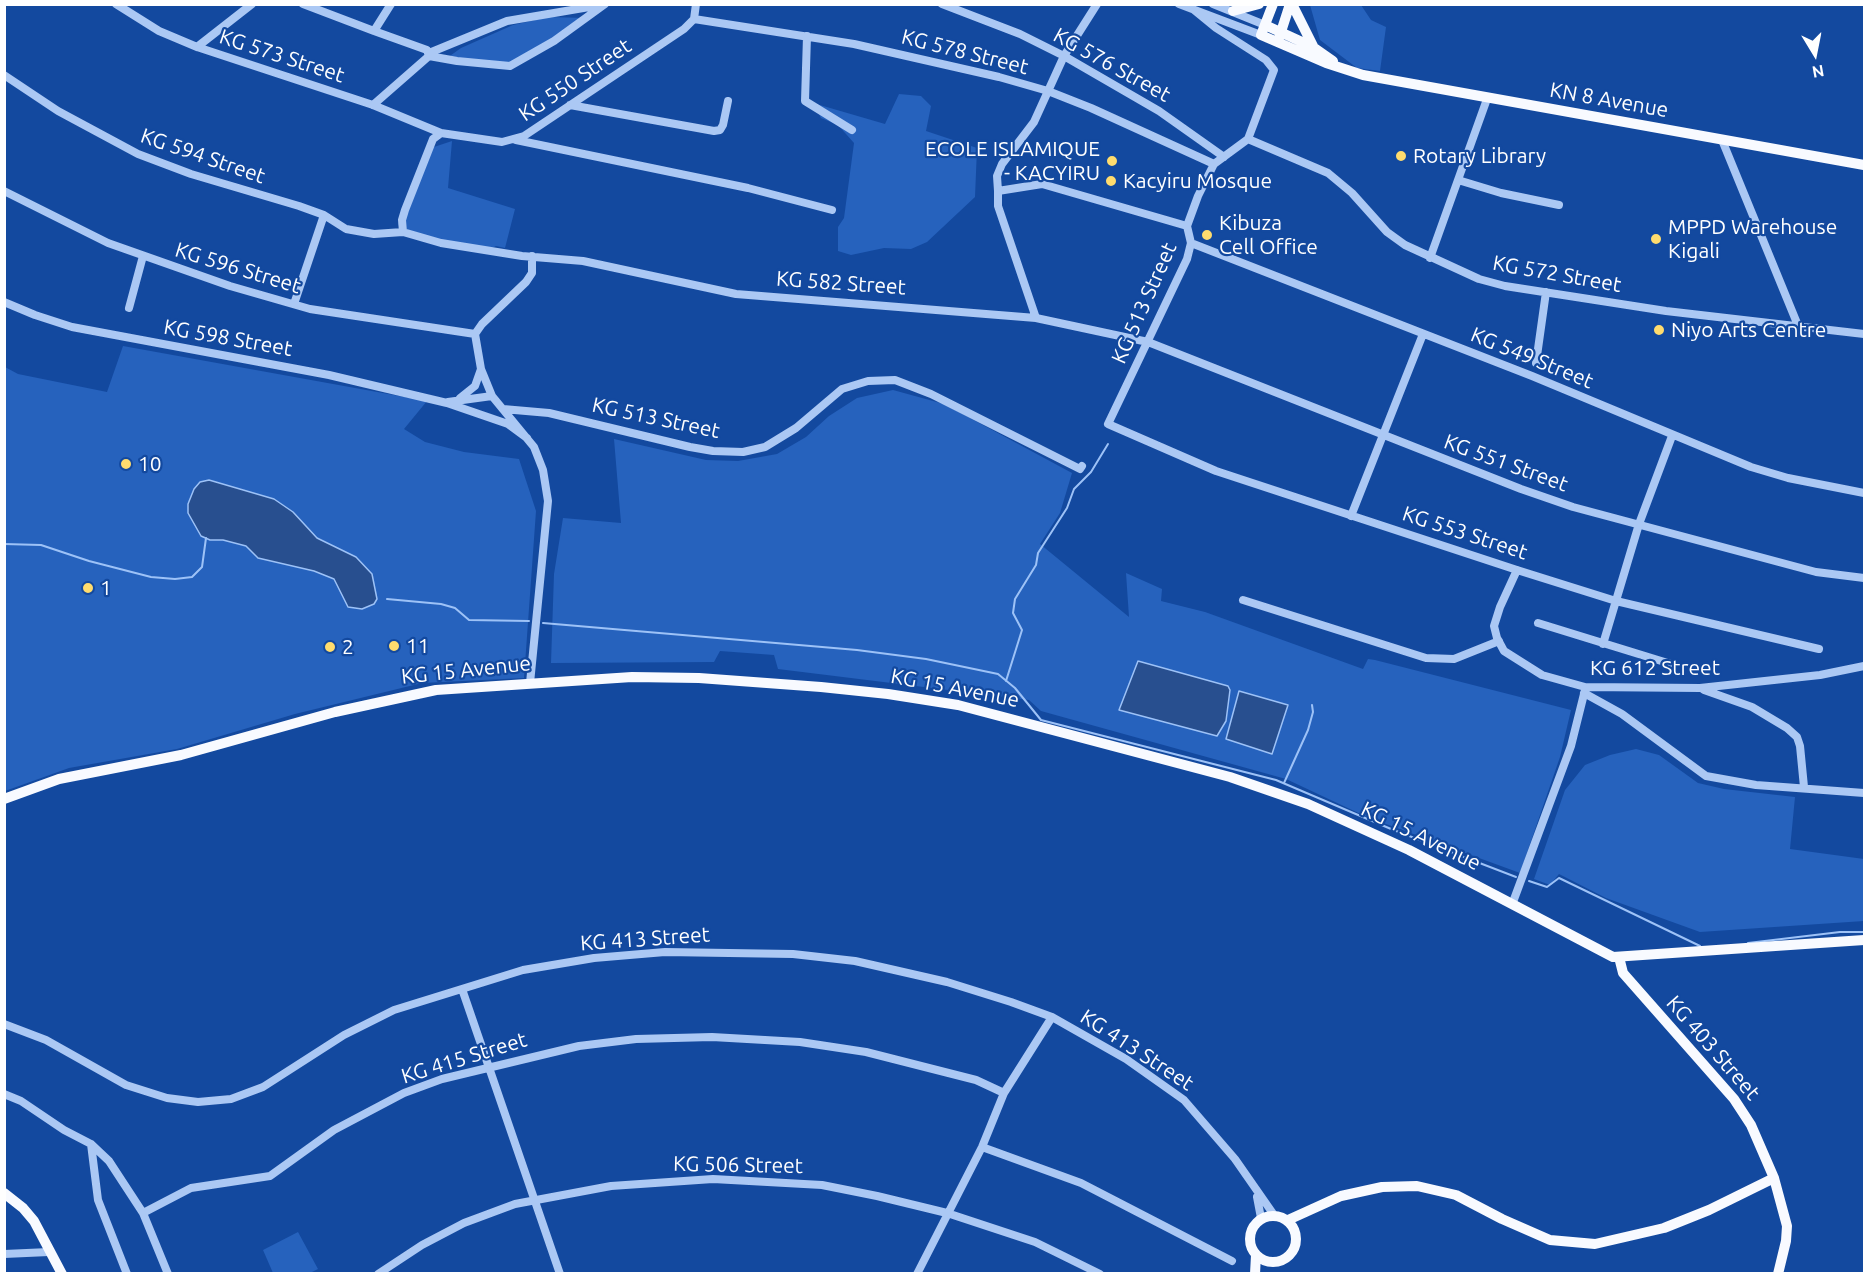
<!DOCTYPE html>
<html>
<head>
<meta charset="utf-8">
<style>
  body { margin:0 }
  #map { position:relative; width:1869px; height:1278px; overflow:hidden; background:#13499f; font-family:Ubuntu,sans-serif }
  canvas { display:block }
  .frame { position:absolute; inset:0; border:6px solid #fff; pointer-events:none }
  .north { position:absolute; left:1785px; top:24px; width:60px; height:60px; -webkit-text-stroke:4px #13499f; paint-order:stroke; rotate:170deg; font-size:16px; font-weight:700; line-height:24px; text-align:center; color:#fff }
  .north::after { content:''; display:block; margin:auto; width:21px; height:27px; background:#fff; clip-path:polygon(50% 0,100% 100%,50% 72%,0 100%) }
</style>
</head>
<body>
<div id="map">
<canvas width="1869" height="1278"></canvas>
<div class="frame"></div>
<div class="north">N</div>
</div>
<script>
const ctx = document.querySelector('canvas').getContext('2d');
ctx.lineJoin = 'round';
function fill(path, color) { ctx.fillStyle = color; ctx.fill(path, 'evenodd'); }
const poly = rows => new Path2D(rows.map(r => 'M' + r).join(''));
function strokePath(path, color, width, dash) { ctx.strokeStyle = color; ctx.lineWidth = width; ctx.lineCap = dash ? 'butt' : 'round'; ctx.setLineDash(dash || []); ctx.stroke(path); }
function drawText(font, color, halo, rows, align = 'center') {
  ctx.font = font + ' Ubuntu,sans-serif'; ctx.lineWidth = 4.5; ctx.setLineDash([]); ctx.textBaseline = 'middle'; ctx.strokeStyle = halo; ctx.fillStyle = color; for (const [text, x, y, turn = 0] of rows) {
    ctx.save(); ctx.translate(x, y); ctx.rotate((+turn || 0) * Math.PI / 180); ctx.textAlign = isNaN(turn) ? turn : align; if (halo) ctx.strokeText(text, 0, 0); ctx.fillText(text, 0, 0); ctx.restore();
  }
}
fill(poly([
  [1310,5,1361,5,1371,20,1386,27,1380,71,1357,68,1320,40],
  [549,17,586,18,509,67,447,58,461,48,513,25],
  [899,94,921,96,931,106,926,131,977,148,975,197,927,242,911,249,884,248,851,255,838,251,838,227,844,218,854,143,838,125,821,118,813,103,885,124],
  [452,141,448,188,515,209,505,248,496,246,484,252,404,236,398,224,428,149],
  [123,346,427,401,404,429,425,442,464,452,519,459,536,511,524,678,422,683,295,714,177,749,69,768,5,791,5,367,18,374,107,392],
  [893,390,944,404,1072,473,1060,513,1040,544,1129,617,1126,573,1162,589,1161,601,1205,612,1363,669,1368,659,1375,660,1571,710,1560,757,1520,873,1367,817,1286,779,1041,711,1029,700,778,669,774,655,720,651,714,662,551,663,554,574,563,518,621,523,614,439,706,460,738,461,777,454,806,437,829,416,857,398],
  [1636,749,1659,755,1698,783,1724,789,1795,797,1790,849,1864,859,1864,921,1700,932,1606,898,1559,874,1550,885,1534,879,1565,790,1585,765,1610,755],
  [298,1232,318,1269,310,1273,273,1273,263,1250]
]), '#2662bd');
const water = poly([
  [209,480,274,499,293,512,317,538,356,557,372,574,377,599,374,604,362,609,348,607,334,579,314,571,258,558,246,546,223,540,210,540,201,536,188,513,188,504,194,489,200,482,209,480],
  [1138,661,1228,686,1230,690,1226,721,1217,736,1119,710,1138,661],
  [1239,691,1288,705,1272,754,1226,739,1239,691]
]);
fill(water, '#284f8f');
strokePath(water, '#9dc2f7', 1.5);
strokePath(poly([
  [4,544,41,545,89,561,151,577,175,579,192,577,202,567,206,538],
  [387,599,441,604,455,608,469,620,529,621],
  [543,623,857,650,926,659,998,674,1015,688,1041,720,1276,780,1391,829,1516,877],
  [1006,681,1022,630,1013,613,1015,599,1036,565,1038,553,1067,508,1074,489,1091,472,1108,444],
  [1284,783,1308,730,1313,712,1312,705],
  [1529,881,1547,887,1559,878,1700,946],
  [1748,943,1840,932,1864,932]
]), '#9dc2f7', 2);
strokePath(poly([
  [116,4,159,31,197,47,373,105,441,133],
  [303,4,374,31],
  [696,4,694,19,684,29,524,136,502,142,441,133,433,139,405,210,402,220,403,232,441,243,522,256,583,261,736,294,1036,318,1148,342,1521,489,1573,507,1816,572,1864,578],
  [942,4,1020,34,1064,56,1159,111,1224,157],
  [1179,4,1261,35],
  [1213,4,1265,25],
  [1194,10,1216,28,1266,60,1274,70,1248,139,1214,164,1198,196,1187,226,1191,243,1187,259,1108,424,1216,471,1517,570,1616,601,1819,649],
  [694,19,854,44,999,77,1048,91,1091,108,1214,164],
  [807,36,805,101,852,130],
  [197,47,252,4],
  [429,53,507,21,601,5],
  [429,56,457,61,510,66,554,41,605,4],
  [4,75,58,111,138,154,191,174,299,206,324,215,346,229,374,234,403,232],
  [373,105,429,56,427,50,374,31,391,4],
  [570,105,714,131,720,130,723,125,728,101],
  [1248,139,1328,173,1352,193,1387,232,1405,245,1479,279,1505,286,1666,311,1864,334],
  [516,140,748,188,832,210],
  [1722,140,1799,328],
  [1458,180,1501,193,1559,205],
  [4,191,108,243,230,286,310,309,475,334],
  [998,191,997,176,1002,164,1034,122,1064,56,1097,4],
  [1191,243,1532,376,1751,467,1788,478,1864,493],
  [1430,258,1487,99],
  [4,302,35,315,72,327,329,375,447,403,508,424,527,438],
  [294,304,324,215],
  [129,308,143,256],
  [1036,318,998,206,998,191,1042,184,1187,226],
  [1536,363,1546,292],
  [460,398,475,386,481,369],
  [448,402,492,396],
  [503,409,549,413,690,447,713,451,743,452,765,447,796,428,842,389,868,381,895,380,931,394,1080,469,1082,466],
  [1351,516,1423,334],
  [1517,570,1500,607,1494,626,1497,638,1504,651,1542,675,1585,687,1700,688,1820,675,1864,666],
  [1243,600,1426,658,1454,659,1499,641],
  [1538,623,1671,664],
  [1603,644,1639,524,1672,436],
  [530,683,548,501,543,470,534,447,492,396,481,369,475,334,482,324,526,282,532,273,532,256],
  [1704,690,1752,707,1787,728,1797,737,1800,746,1804,787],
  [1584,693,1622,714,1706,776,1756,785,1864,793],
  [1513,902,1571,746,1585,690],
  [462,989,560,1274],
  [4,1024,46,1040,126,1085,167,1098,198,1102,231,1099,263,1087,344,1035,394,1010,523,970,594,958,665,952,793,954,855,961,947,982,1011,1002,1052,1017,1126,1059,1184,1100,1235,1159,1274,1215],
  [4,1094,21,1101,64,1130,91,1144,109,1161,143,1213,191,1188,270,1176,334,1130,404,1093,442,1079,579,1046,636,1039,712,1037,800,1042,866,1052,976,1080,1004,1093],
  [91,1144,98,1200,127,1274],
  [982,1147,1081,1183,1232,1261],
  [1257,1197,1261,1218],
  [143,1213,168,1274],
  [4,1254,49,1252],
  [378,1274,422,1245,464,1223,515,1204,611,1186,713,1179,822,1185,877,1196,947,1213,1035,1242,1100,1274],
  [917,1274,982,1147,1004,1093,1052,1017]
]), '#abc8f4', 8);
strokePath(poly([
  [1273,4,1261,35,1326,63,1363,75,1864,165],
  [1292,4,1313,46],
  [1233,11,1259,4],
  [1265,25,1313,47,1333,61],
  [1279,38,1290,4],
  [4,799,59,779,181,755,335,712,436,690,632,677,699,678,821,687,888,694,958,705,1230,777,1308,804,1409,850,1613,957,1864,940],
  [1619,957,1623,973,1734,1099,1751,1125,1774,1178,1787,1226,1786,1241,1778,1274],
  [4,1193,23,1208,34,1221,62,1274],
  '1250 1239a23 23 0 1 1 46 0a23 23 0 1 1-46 0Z',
  [1288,1220,1341,1196,1382,1187,1417,1186,1456,1195,1502,1219,1550,1240,1595,1244,1664,1228,1709,1210,1774,1178],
  [1255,1274,1256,1255]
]), '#f8faff', 10);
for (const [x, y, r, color] of [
  [1401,156,6,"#ffdc6e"],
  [1112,161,6,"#ffdc6e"],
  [1111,181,6,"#ffdc6e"],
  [1207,235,6,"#ffdc6e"],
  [1656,239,6,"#ffdc6e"],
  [1659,330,6,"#ffdc6e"],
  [126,464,6,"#ffdc6e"],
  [88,588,6,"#ffdc6e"],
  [394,646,6,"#ffdc6e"],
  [330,647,6,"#ffdc6e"]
]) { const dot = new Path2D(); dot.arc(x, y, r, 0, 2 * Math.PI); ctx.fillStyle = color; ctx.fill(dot); strokePath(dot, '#13499f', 2); }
drawText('21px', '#fff', '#13499f', [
  ["KG 578 Street",965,52,14],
  ["KG 573 Street",282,56,18],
  ["KG 576 Street",1112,65,29],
  ["KG 550 Street",575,80,-34],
  ["KN 8 Avenue",1609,100,10],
  ["KG 594 Street",203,156,19],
  ["KG 596 Street",238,268,17],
  ["KG 572 Street",1557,274,10],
  ["KG 582 Street",841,283,4],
  ["KG 513 Street",1144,303,-66],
  ["KG 598 Street",228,338,10],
  ["KG 549 Street",1532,358,22],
  ["KG 513 Street",656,418,12],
  ["KG 551 Street",1506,463,20],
  ["KG 553 Street",1465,533,18],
  ["KG 612 Street",1655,668],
  ["KG 15 Avenue",466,670,-6],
  ["KG 15 Avenue",955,688,11],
  ["KG 15 Avenue",1421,836,26],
  ["KG 413 Street",645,939,-4],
  ["KG 403 Street",1713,1048,49],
  ["KG 413 Street",1137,1050,33],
  ["KG 415 Street",464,1058,-17],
  ["KG 506 Street",738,1165,1]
]);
drawText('21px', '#fff', '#13499f', [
  ["ECOLE ISLAMIQUE",1100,149,"right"],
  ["- KACYIRU",1100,173,"right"],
  ["Rotary Library",1413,156],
  ["Kacyiru Mosque",1123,181],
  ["Kibuza",1219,223],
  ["Cell Office",1219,247],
  ["MPPD Warehouse",1668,227],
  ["Kigali",1668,251],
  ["Niyo Arts Centre",1671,330],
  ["10",138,464],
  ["1",100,588],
  ["11",406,646],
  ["2",342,647]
], 'left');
</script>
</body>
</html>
